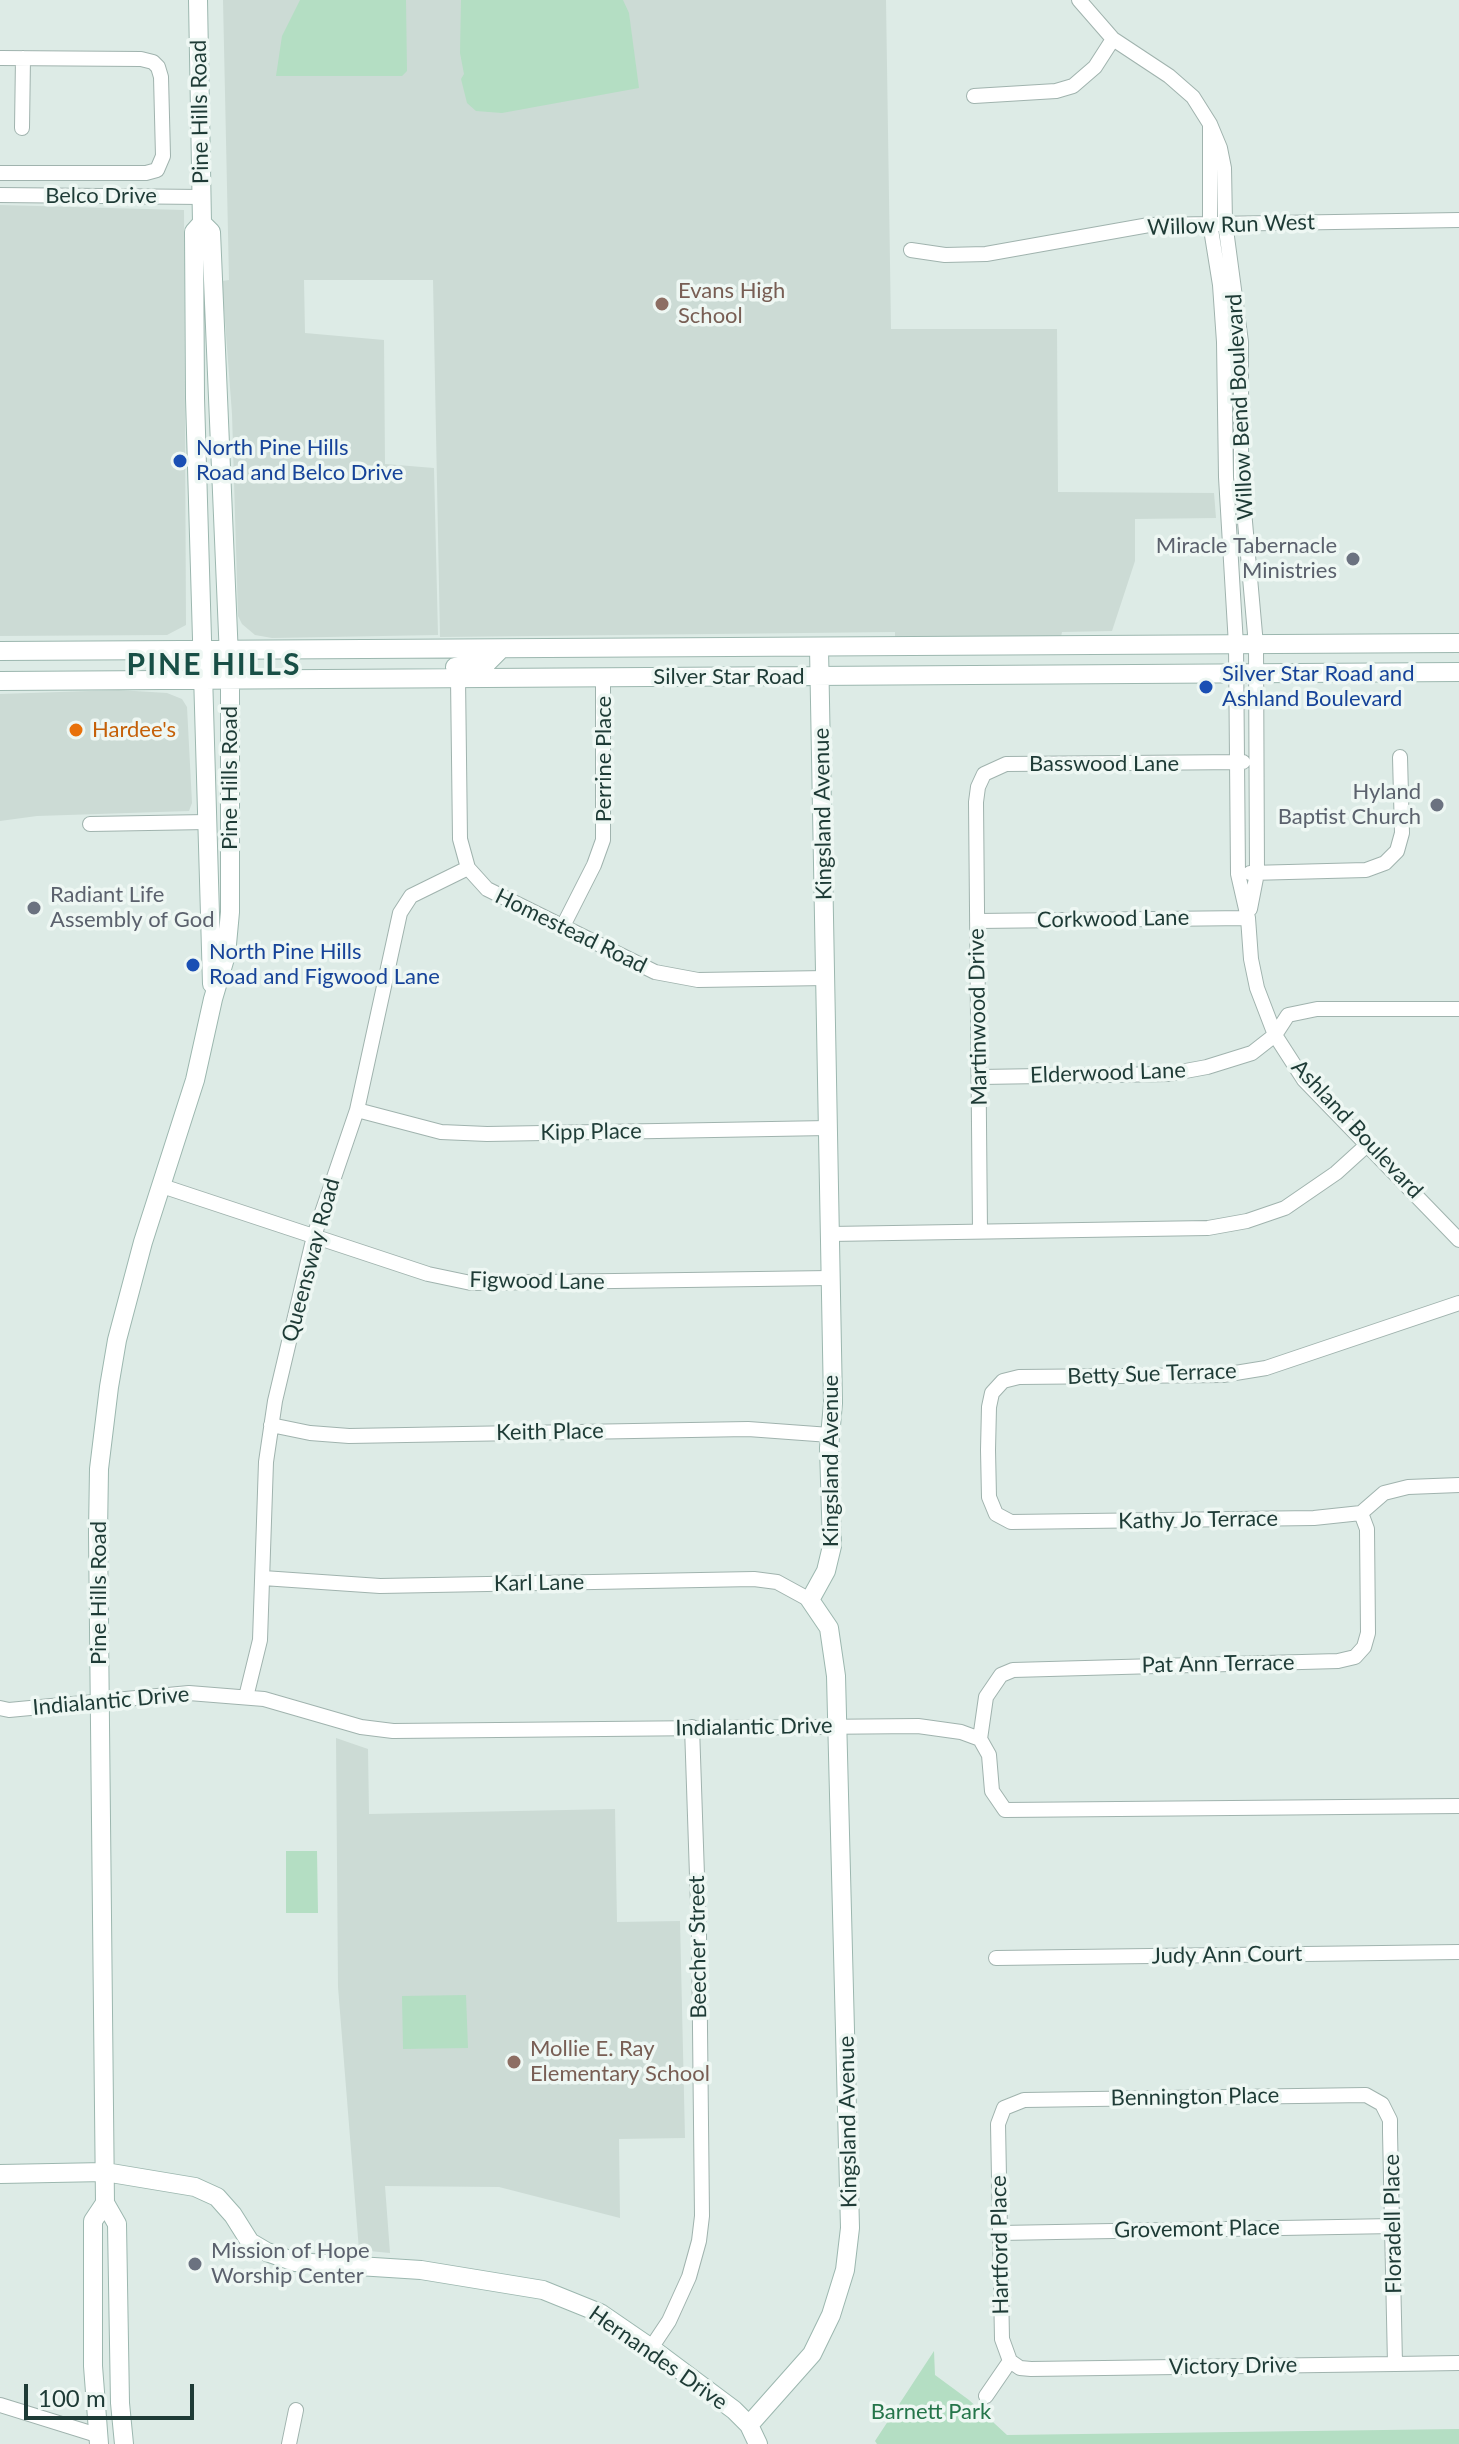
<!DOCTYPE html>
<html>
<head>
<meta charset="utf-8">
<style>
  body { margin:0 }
  #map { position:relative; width:1459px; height:2444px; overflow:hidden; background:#ddebe6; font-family:Lato,sans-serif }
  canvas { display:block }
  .scale { position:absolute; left:24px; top:2384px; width:170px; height:36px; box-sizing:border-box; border:4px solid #1e3b36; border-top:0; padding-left:10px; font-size:24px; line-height:28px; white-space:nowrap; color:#1e3b36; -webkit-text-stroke:6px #eef7f3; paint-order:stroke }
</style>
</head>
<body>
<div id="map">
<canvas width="1459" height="2444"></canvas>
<div class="scale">100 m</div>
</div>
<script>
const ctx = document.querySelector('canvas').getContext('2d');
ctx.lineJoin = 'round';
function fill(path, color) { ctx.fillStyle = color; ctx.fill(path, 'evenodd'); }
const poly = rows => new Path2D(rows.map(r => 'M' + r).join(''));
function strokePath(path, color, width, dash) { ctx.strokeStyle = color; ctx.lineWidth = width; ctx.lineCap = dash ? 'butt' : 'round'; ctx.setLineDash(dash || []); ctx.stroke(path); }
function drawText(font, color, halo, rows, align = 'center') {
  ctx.font = font + ' Lato,sans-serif'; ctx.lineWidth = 7; ctx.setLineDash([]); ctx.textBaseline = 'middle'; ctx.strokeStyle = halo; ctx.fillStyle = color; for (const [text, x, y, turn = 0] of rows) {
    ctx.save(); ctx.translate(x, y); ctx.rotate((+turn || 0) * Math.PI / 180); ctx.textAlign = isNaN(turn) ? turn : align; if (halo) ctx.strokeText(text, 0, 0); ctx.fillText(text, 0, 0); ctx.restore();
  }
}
fill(poly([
  [223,0,886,0,891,329,1057,329,1058,492,1214,493,1216,518,1135,519,1135,561,1112,631,1062,632,1061,637,895,638,895,632,440,637,433,280,304,280,305,333,384,340,385,464,434,468,438,635,272,638,255,635,242,624,238,616,232,414,222,281,229,280],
  [0,205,184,210,186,625,167,635,0,636],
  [119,690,167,693,182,699,187,707,192,803,189,811,37,816,0,821,0,694],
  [336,1738,368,1749,369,1814,615,1809,617,1922,680,1921,685,2138,619,2139,620,2218,499,2187,385,2186,390,2253,359,2250,338,1987]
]), '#ccdbd5');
fill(poly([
  [300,0,406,0,407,71,402,76,276,76,282,36],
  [461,0,623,0,629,13,639,88,502,113,476,111,467,103,461,79,464,74,460,53],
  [286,1851,317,1851,318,1913,286,1913],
  [466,1995,468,2048,403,2049,402,1996],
  [934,2351,935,2375,969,2400,1007,2435,1459,2429,1459,2444,877,2444,875,2441]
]), '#b4dec3');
const street = poly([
  [1079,0,1113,39,1169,76,1193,97,1210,124,1220,148,1224,168,1225,222,1241,342,1241,477,1256,645,1257,873,1250,909],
  [0,58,141,59,153,62,158,67,161,77,163,156,157,170,146,173,0,173],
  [974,96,1056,91,1073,86,1095,67,1113,39],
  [1210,124,1210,223,1220,285,1224,342,1226,477,1236,645,1238,874,1248,918,1251,959,1257,988,1275,1035,1304,1080,1459,1240],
  [22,128,23,58],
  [0,195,202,197],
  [911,250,945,255,986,254,1149,225,1459,220],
  [458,678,460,839,468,868,487,889,655,972,698,980,826,978],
  [90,824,207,822],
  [1250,873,1366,870,1385,863,1397,851,1402,833,1400,757],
  [977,921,1248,918],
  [562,928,594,865,603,840,603,677],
  [980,1077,1169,1074,1207,1067,1252,1053,1275,1035,1288,1015,1317,1009,1459,1009],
  [357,1110,441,1132,487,1134,828,1128],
  [162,1186,428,1274,471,1283,830,1278],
  [980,1231,976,802,978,787,984,774,1006,764,1243,762],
  [830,1234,1208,1228,1247,1221,1285,1208,1336,1173,1368,1144],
  [1459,1303,1266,1368,1223,1375,1019,1377,1003,1381,992,1393,989,1407,988,1450,989,1497,996,1514,1011,1522,1314,1518,1361,1513,1384,1493,1408,1487,1459,1485],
  [271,1425,310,1433,349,1436,748,1429,830,1435],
  [263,1578,380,1586,754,1579,777,1582,810,1600],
  [246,1697,260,1640,266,1462,275,1401,314,1236,357,1110,400,913,411,896,468,868],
  [0,1708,9,1710,189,1693,264,1699,361,1727,393,1731,918,1726,961,1732,980,1739,989,1755,992,1791,1005,1810,1459,1806],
  [980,1739,986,1697,1001,1675,1013,1670,1338,1661,1355,1657,1364,1647,1368,1633,1367,1529,1361,1513],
  [996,1958,1459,1952],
  [1000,2233,1394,2226],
  [651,2348,669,2321,689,2277,699,2241,702,2216,699,1935,692,1727],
  [1395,2364,1390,2132,1390,2120,1382,2104,1366,2095,1024,2100,1004,2108,998,2124,1002,2339,1010,2361,1020,2368,1031,2369,1395,2364,1459,2363],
  [986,2396,1010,2361],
  [0,2405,97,2435],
  [289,2444,296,2410]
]);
const secondary = poly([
  [202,223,194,232,195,398,212,984],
  [0,651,1459,643],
  [455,667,487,663,501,649],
  [0,681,1459,672],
  [0,2174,105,2172,195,2187,217,2197,233,2215,250,2242,267,2252,295,2262,421,2270,543,2290,600,2313,651,2348,734,2410,749,2425,758,2444],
  [749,2425,812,2354,831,2315,845,2270,850,2228,836,1676,829,1628,810,1600,826,1571,832,1546,829,1448,833,1403,819,648],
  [99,2444,93,2366,93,2221,105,2203],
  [124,2444,120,2403,117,2224,105,2203,98,1533,99,1469,109,1387,117,1340,143,1242,195,1080,213,999,226,955,230,912,230,681,211,232,202,223,198,0]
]);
strokePath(street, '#a0b3ae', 16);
strokePath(secondary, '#9cb7af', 20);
strokePath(street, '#fff', 14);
strokePath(secondary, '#fff', 18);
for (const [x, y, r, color] of [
  [662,304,8,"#8d6e63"],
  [180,461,8,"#1a4fb4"],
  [1353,559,8,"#6b7280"],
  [1206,687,8,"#1a4fb4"],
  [76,730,8,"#e8710a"],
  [1437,805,8,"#6b7280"],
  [34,908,8,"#6b7280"],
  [193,965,8,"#1a4fb4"],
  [514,2062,8,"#8d6e63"],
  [195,2264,8,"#6b7280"]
]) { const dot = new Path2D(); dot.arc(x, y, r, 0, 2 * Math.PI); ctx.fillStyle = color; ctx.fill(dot); strokePath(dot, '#eef7f3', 3); }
drawText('22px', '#1e3b36', '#eef7f3', [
  ["Pine Hills Road",200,112,-91],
  ["Belco Drive",101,196],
  ["Willow Run West",1231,225,-2],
  ["Willow Bend Boulevard",1240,407,-93],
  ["Silver Star Road",729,677],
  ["Perrine Place",604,759,-90],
  ["Basswood Lane",1104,764],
  ["Pine Hills Road",230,778,-90],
  ["Kingsland Avenue",823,814,-91],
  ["Corkwood Lane",1113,919,-1],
  ["Homestead Road",571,931,26],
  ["Martinwood Drive",978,1017,-91],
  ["Elderwood Lane",1108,1073,-2],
  ["Ashland Boulevard",1357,1129,47],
  ["Kipp Place",591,1132,-1],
  ["Queensway Road",311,1260,-75],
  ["Figwood Lane",537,1281,1],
  ["Betty Sue Terrace",1152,1374,-2],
  ["Keith Place",550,1432,-1],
  ["Kingsland Avenue",831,1461,-90],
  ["Kathy Jo Terrace",1198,1520,-1],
  ["Karl Lane",539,1583,-1],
  ["Pine Hills Road",99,1593,-90],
  ["Pat Ann Terrace",1218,1664,-1],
  ["Indialantic Drive",111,1701,-5],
  ["Indialantic Drive",754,1727,-1],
  ["Beecher Street",698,1947,-91],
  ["Judy Ann Court",1227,1955,-1],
  ["Bennington Place",1195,2097,-1],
  ["Kingsland Avenue",848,2122,-91],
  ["Floradell Place",1393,2224,-91],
  ["Grovemont Place",1197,2229,-1],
  ["Hartford Place",1000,2245,-91],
  ["Hernandes Drive",658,2358,35],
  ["Victory Drive",1233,2366,-1]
]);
drawText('22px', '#785e54', '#eef7f3', [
  ["Evans High",678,291],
  ["School",678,316],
  ["Mollie E. Ray",530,2049],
  ["Elementary School",530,2074]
], 'left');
drawText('22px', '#164399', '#eef7f3', [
  ["North Pine Hills",196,448],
  ["Road and Belco Drive",196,473],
  ["Silver Star Road and",1222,674],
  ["Ashland Boulevard",1222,699],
  ["North Pine Hills",209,952],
  ["Road and Figwood Lane",209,977]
], 'left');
drawText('22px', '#5b616d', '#eef7f3', [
  ["Miracle Tabernacle",1337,546],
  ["Ministries",1337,571],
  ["Hyland",1421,792],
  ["Baptist Church",1421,817],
  ["Radiant Life",50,895,"left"],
  ["Assembly of God",50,920,"left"],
  ["Mission of Hope",211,2251,"left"],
  ["Worship Center",211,2276,"left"]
], 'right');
drawText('22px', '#c56008', '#eef7f3', [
  ["Hardee's",92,730]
], 'left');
drawText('22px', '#25754a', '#eef7f3', [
  ["Barnett Park",931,2412]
]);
ctx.letterSpacing = '2px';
drawText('bold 30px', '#184f46', '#eef7f3', [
  ["PINE HILLS",214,665]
]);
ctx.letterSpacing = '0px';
</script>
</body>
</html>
